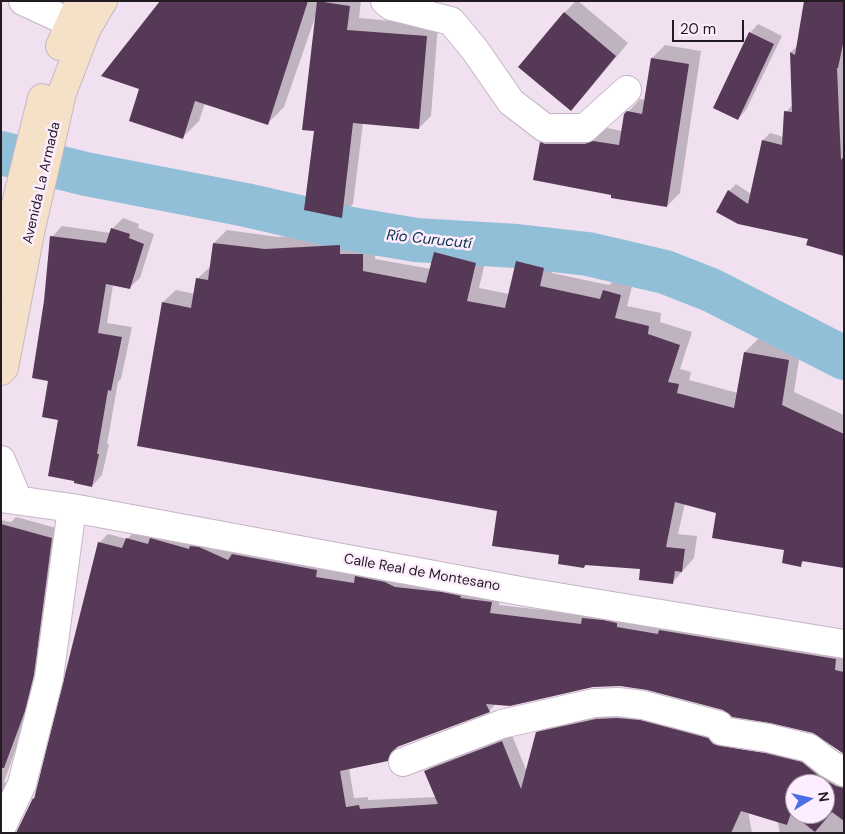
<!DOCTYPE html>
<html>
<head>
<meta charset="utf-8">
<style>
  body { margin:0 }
  #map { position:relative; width:845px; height:834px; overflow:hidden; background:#f1e0f0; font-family:"DM Sans",sans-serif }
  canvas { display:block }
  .frame { position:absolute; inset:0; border:2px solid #221c22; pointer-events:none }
  .north { position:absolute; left:785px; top:774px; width:50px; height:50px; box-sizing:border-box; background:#feedfe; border:1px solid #a699a6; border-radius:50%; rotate:81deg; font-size:14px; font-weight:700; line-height:20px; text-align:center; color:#221c22 }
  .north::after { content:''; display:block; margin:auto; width:18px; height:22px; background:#4c70e4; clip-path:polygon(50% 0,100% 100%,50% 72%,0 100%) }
  .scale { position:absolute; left:672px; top:20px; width:72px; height:22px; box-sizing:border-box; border:2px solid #221c22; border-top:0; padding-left:6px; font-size:15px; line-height:18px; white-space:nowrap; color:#221c22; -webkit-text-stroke:4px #feedfe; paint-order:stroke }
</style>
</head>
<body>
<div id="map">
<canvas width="845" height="834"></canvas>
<div class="frame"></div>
<div class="north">N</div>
<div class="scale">20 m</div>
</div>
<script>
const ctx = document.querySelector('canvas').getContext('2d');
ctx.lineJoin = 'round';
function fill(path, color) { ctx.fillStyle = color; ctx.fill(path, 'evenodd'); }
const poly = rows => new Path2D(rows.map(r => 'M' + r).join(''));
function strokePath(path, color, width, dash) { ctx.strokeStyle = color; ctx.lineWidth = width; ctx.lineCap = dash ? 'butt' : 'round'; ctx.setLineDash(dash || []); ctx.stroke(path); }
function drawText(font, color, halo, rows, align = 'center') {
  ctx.font = font + ' "DM Sans",sans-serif'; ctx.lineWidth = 5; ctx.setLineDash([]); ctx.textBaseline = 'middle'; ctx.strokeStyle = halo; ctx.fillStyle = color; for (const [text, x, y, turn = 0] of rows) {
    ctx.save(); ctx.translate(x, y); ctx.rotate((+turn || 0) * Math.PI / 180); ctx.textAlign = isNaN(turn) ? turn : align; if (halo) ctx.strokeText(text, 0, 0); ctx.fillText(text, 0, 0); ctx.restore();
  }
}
fill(poly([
  [162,1,361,1,359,18,438,25,431,116,419,128,363,123,353,204,341,216,317,12,284,107,267,124,205,103,199,121,182,138,141,88],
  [576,1,578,1,628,43,583,97,571,109,564,13],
  [844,1,844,259,843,259,842,254,810,238,738,223,729,191,736,184,751,194,763,140,770,133,784,137,786,112,793,104,791,52],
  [758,24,782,36,746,110,738,119,750,33],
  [665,45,701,51,680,193,667,206,613,194,541,143,554,130,599,131,607,128,622,131,625,115,640,99,645,100,652,58],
  [123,218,139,224,138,228,154,234,140,278,129,288,113,285,107,323,132,327,121,379,118,382,107,444,109,444,102,475,92,486,60,419,50,380,45,301,52,237,62,226,111,233,112,229],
  [227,230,278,237,353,232,352,241,376,242,375,259,431,269,435,252,448,239,488,250,479,288,509,294,517,262,530,249,556,255,552,273,609,285,617,278,633,282,627,306,661,313,660,322,692,332,680,369,691,372,689,380,738,393,745,352,758,339,801,347,794,392,844,415,844,567,805,560,800,565,786,549,717,512,685,503,678,534,697,536,694,558,673,582,642,568,587,564,584,567,560,554,499,510,163,302,176,290,195,294,197,279,211,266,214,243],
  [16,517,60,529,33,701,4,782,9,783,1,799,1,520,11,522],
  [136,530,500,593,499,605,587,615,844,656,844,752,813,732,647,689,618,685,590,687,496,704,489,711,398,746,396,751,387,760,349,768,354,798,368,797,368,800,436,797,426,771,435,762,511,733,527,772,537,733,546,724,606,710,735,739,752,833,17,833,36,796,99,543,108,534,127,539],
  [771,744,844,776,844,833,780,833,762,753],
  [795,784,825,784,825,814,795,814]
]), '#0003');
strokePath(poly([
  [1,153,86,174,246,205,351,229,416,240,517,246,588,254,665,272,711,290,844,358]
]), '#91bfd8', 44);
fill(poly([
  [160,1,308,1,268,125,195,101,183,139,129,121,139,89,101,76],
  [317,1,350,6,347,30,427,36,419,129,353,123,342,218,304,210,314,131,302,130],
  [804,1,844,1,844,39,838,68,837,68,841,160,844,156,844,256,806,245,808,239,738,224,716,212,728,190,748,204,762,140,782,145,784,111,792,112,790,52,795,55],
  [564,12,616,56,571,111,518,67],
  [749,32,774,44,738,120,713,108],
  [651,58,689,64,667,207,611,198,611,195,533,180,540,142,545,144,585,144,593,141,619,145,624,114,627,111,642,114],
  [111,228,130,234,129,238,144,244,130,289,106,284,98,333,122,337,111,391,108,390,97,454,99,454,92,487,74,483,74,481,48,476,58,420,42,417,48,381,32,378,44,301,50,236,106,243],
  [213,243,265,249,340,245,340,254,363,254,363,271,426,283,434,252,476,263,467,301,505,308,516,261,544,268,540,286,600,299,603,290,621,295,615,318,649,326,648,334,680,345,668,382,679,384,677,393,734,408,744,352,789,360,782,405,844,434,844,568,802,561,801,567,782,563,784,550,712,538,716,513,675,502,666,547,685,549,682,572,675,571,673,584,639,580,640,569,585,565,584,568,558,564,559,555,492,546,497,511,137,446,162,302,191,308,196,278,208,280],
  [1,524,52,538,34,675,25,711,4,768,1,768],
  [126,538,148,544,150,538,189,549,190,546,199,547,228,560,232,554,317,570,316,577,354,583,355,576,385,582,395,587,442,592,461,596,460,598,492,602,490,613,581,624,582,618,603,620,617,623,617,627,658,634,659,630,836,659,835,670,844,672,844,754,813,733,770,723,732,717,723,710,647,690,620,686,593,687,510,706,486,704,490,712,397,747,391,753,388,761,340,771,346,807,359,805,360,809,438,804,424,771,502,741,521,789,536,732,596,719,617,718,640,720,708,738,713,744,720,746,765,753,802,762,820,777,836,786,844,788,844,821,832,812,815,832,791,813,787,825,741,811,731,833,16,833,33,798,34,799,98,542,122,548],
  [795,784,825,784,825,814,795,814]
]), '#563956');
const minor = poly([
  [23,1,86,30],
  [385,1,391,6,451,21,475,50,511,102,545,128,585,128,627,90],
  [1,460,18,500],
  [1,498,72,508,526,592,844,644],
  [403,762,502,724,594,703,618,702,643,705,719,725,722,731,768,738,809,748,828,763,844,772],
  [1,828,22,784,49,678,72,508]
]);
const secondary = poly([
  [60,46,80,1],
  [2,288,11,224,42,98],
  [1,371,4,368,31,228,62,93,86,30,103,1]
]);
strokePath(minor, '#c5b5c5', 30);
strokePath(secondary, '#c5b5c5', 30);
strokePath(minor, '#fff', 28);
strokePath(secondary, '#f4e1c8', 28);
drawText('14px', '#221c22', '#feedfe', [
  ["Avenida La Armada",42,183,-77],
  ["Calle Real de Montesano",422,573,10]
]);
drawText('italic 15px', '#083244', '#feedfe', [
  ["Río Curucutí",429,240,6]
]);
</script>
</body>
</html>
